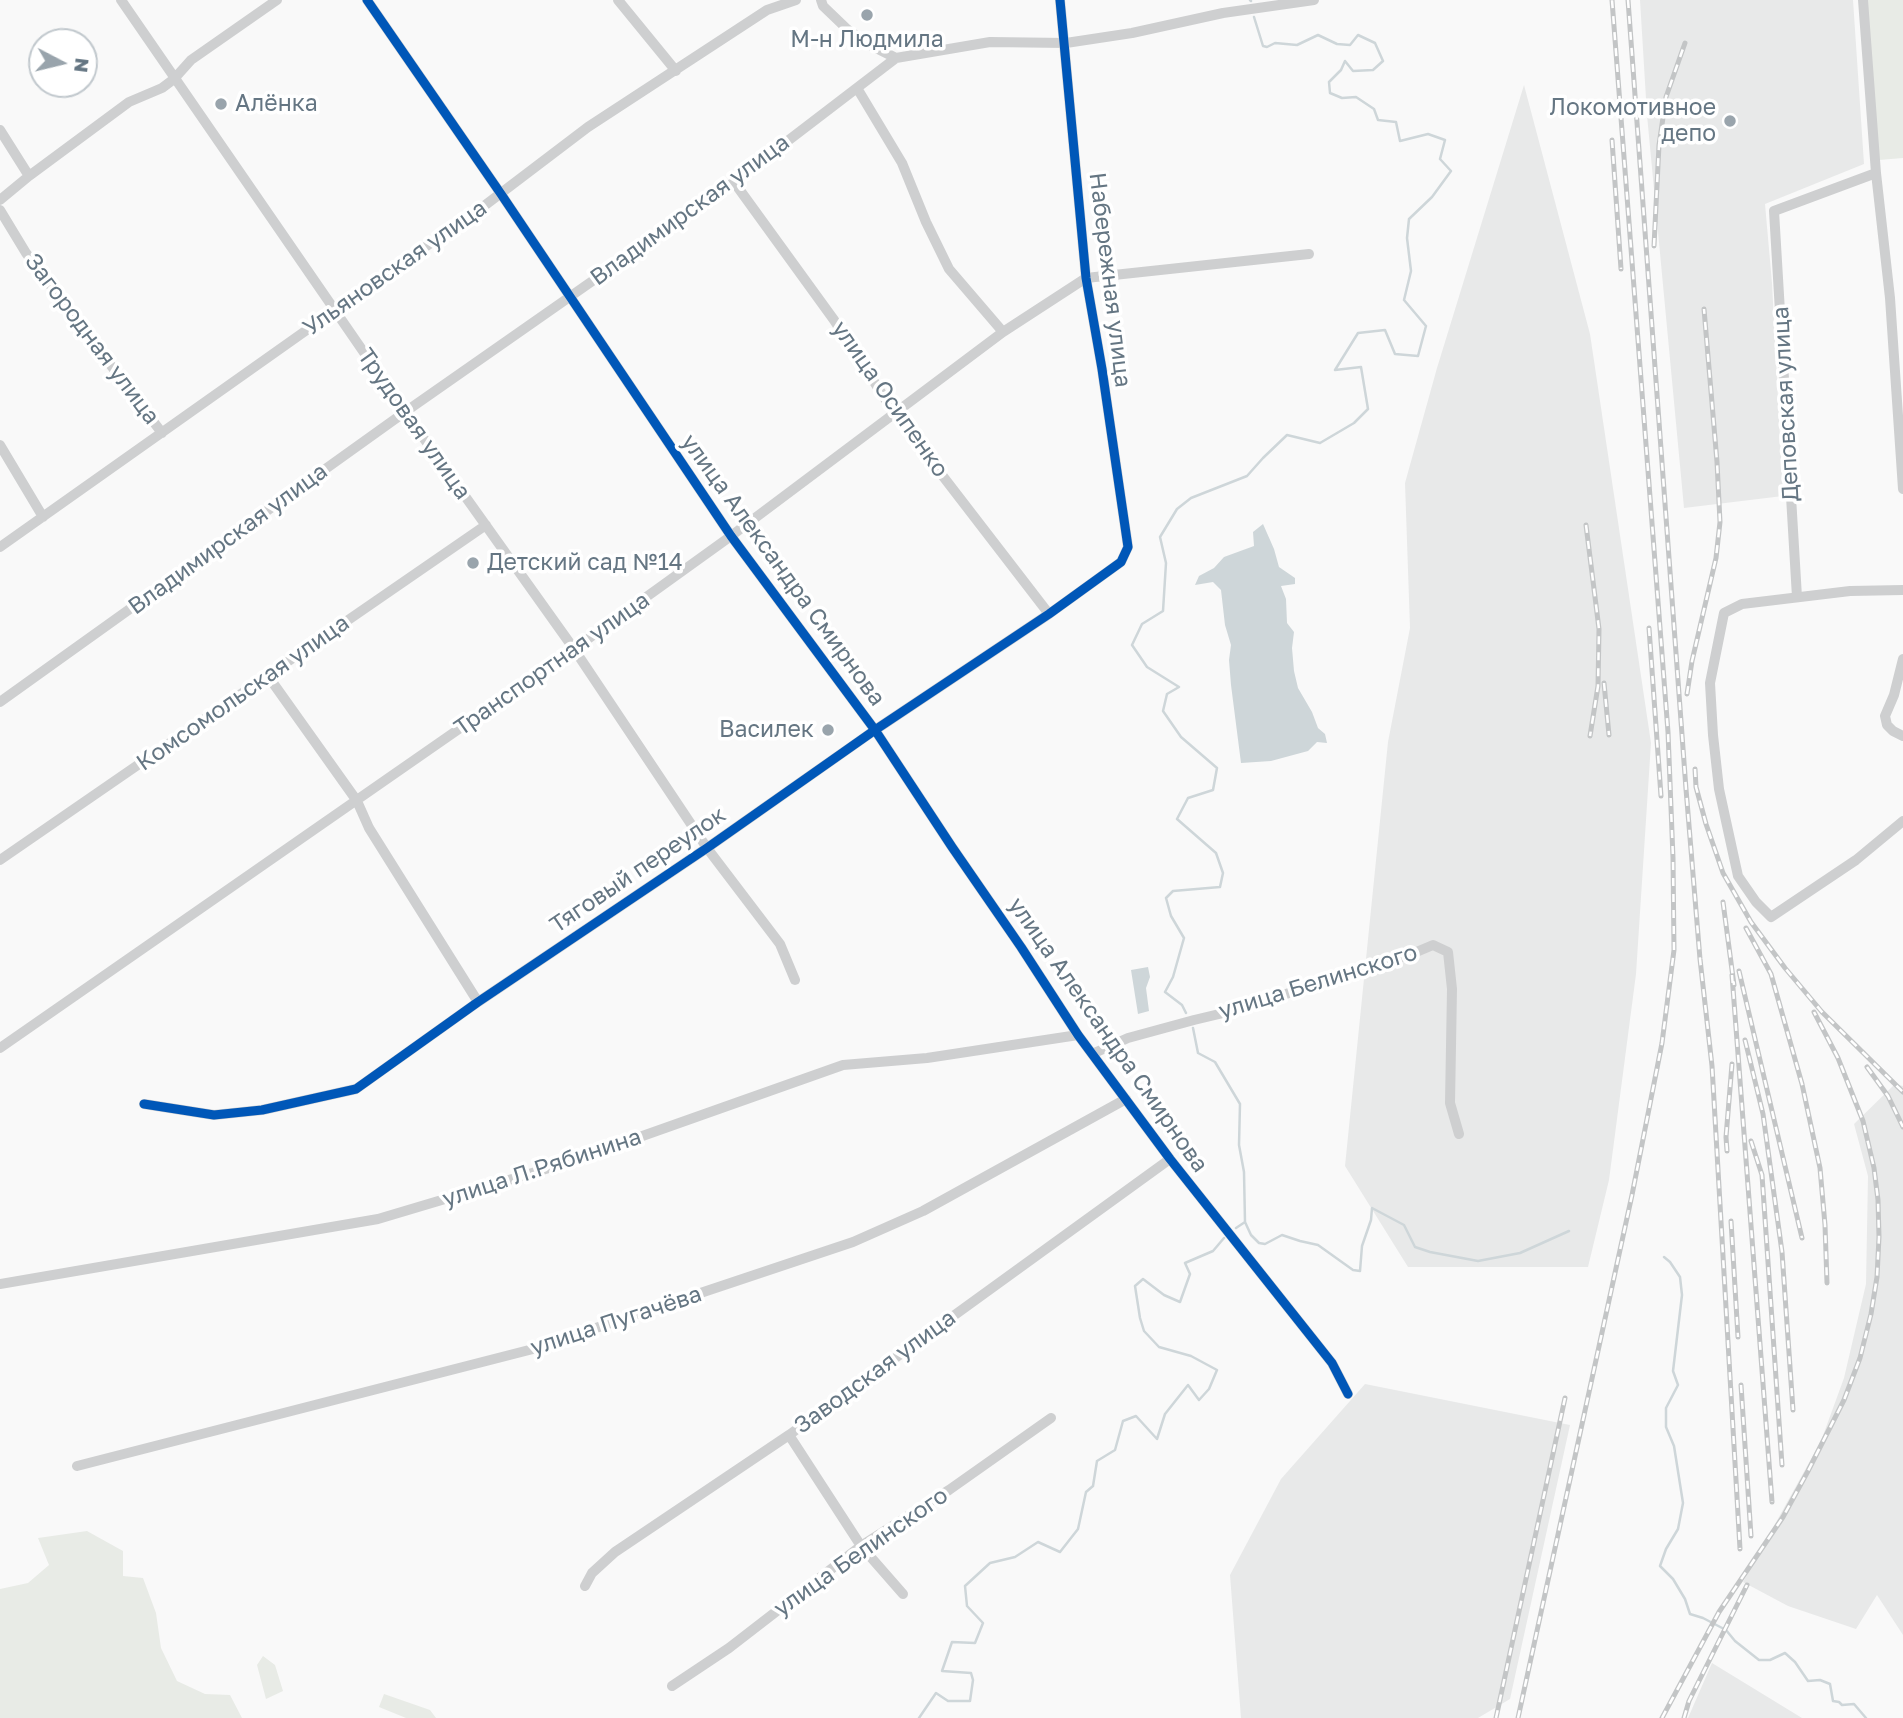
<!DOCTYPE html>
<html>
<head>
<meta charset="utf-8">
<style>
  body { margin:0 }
  #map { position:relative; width:1903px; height:1718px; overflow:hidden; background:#f9f9f9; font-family:"Golos Text",sans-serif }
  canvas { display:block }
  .north { position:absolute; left:28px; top:28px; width:70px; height:70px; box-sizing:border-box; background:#fff; border:2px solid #c1c8cd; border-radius:50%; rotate:97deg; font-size:19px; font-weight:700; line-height:28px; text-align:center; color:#657683 }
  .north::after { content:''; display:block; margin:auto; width:24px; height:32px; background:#99a4ac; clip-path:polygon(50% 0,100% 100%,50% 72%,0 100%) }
</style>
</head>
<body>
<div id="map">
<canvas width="1903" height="1718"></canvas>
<div class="north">N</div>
</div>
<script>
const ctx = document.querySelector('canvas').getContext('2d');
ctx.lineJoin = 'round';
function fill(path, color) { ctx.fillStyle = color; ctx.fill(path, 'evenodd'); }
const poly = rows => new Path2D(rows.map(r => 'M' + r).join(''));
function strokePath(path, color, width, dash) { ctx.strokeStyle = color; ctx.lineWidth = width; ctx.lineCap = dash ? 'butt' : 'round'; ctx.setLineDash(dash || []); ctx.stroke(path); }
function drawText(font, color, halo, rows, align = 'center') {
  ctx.font = font + ' "Golos Text",sans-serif'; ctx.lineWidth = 7; ctx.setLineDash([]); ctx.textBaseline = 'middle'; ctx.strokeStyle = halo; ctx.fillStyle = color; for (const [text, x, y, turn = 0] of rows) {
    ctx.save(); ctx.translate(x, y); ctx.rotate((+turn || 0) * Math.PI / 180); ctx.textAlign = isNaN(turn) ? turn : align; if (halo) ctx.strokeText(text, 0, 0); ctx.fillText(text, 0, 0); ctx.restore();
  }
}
fill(poly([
  [1640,0,1853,0,1864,164,1765,204,1772,283,1783,496,1684,508,1647,115],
  [1524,85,1590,334,1651,743,1636,974,1609,1180,1588,1267,1408,1267,1345,1166,1388,742,1410,628,1405,483,1437,368],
  [1895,1084,1903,1086,1903,1635,1877,1595,1856,1629,1788,1606,1743,1582,1821,1441,1844,1378,1866,1284,1868,1176,1854,1124],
  [1365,1384,1570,1425,1510,1699,1478,1718,1241,1718,1230,1575,1281,1479],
  [1712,1663,1802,1718,1688,1718]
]), '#e8e9e9');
fill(poly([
  [1867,0,1903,0,1903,158,1879,160],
  [87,1531,123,1551,123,1576,143,1578,156,1613,161,1648,177,1681,205,1694,230,1695,242,1718,0,1718,0,1589,28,1583,49,1565,38,1538],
  [263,1656,275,1665,283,1691,266,1699,257,1665],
  [384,1694,430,1710,436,1718,406,1718,379,1707]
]), '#e8ebe6');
fill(poly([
  [1263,524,1274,549,1279,567,1295,578,1295,584,1281,586,1286,599,1287,623,1294,632,1292,648,1294,671,1298,688,1312,712,1318,728,1325,734,1327,743,1317,742,1308,751,1271,761,1241,763,1231,685,1229,660,1231,645,1225,625,1221,590,1213,582,1195,585,1199,576,1214,568,1224,557,1254,546,1253,532],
  [1148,967,1150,977,1146,988,1149,1011,1138,1014,1131,970]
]), '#ced6d9');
strokePath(poly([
  [1250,0,1251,1],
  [1186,1013,1182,1005,1165,992,1173,977,1184,938,1171,916,1166,898,1173,891,1220,887,1223,873,1216,853,1177,819,1188,798,1213,790,1217,768,1181,737,1163,711,1167,694,1179,687,1147,667,1132,645,1142,624,1163,611,1166,563,1160,537,1177,509,1191,498,1247,476,1263,458,1287,435,1320,443,1354,423,1368,409,1361,367,1335,370,1358,333,1385,330,1395,354,1418,356,1426,326,1404,300,1411,271,1407,238,1409,219,1432,197,1451,171,1440,159,1445,140,1428,134,1400,141,1396,122,1378,120,1374,109,1356,97,1342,98,1330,93,1329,82,1341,70,1345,61,1353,71,1373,70,1383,61,1375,43,1358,35,1350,45,1337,44,1318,35,1297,45,1275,43,1267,47,1263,46,1254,17],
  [1193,1028,1198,1053,1215,1062,1240,1104,1239,1145,1244,1172,1245,1222,1251,1235,1259,1243,1265,1244,1282,1235,1300,1241,1318,1245,1353,1270,1360,1271,1362,1246,1371,1220,1372,1208,1404,1225,1415,1247,1430,1252,1478,1261,1520,1253,1569,1231],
  [1236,1228,1245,1222],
  [1664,1257,1670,1262,1680,1277,1682,1295,1673,1371,1678,1385,1666,1408,1666,1427,1674,1446,1683,1503,1678,1529,1666,1549,1660,1566,1673,1579,1685,1599,1690,1614,1703,1618,1726,1630,1735,1641,1759,1660,1770,1660,1785,1653,1795,1662,1808,1681,1820,1680,1830,1684,1833,1701,1839,1702,1842,1705,1854,1704,1866,1718],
  [919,1718,936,1693,948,1701,970,1701,973,1680,971,1673,942,1671,952,1642,975,1643,983,1623,967,1606,965,1586,990,1563,1015,1557,1038,1542,1060,1552,1078,1529,1086,1492,1093,1486,1097,1461,1115,1450,1123,1421,1136,1416,1157,1439,1165,1414,1188,1385,1199,1400,1209,1389,1217,1370,1191,1356,1159,1347,1144,1331,1140,1318,1135,1286,1143,1279,1164,1295,1180,1302,1190,1274,1185,1263,1213,1251,1224,1238]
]), '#ced6d9', 2.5);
strokePath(poly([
  [121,0,405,412,574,649,707,848,780,944,795,980],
  [367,0,501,194,731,536,875,730,952,847,1021,947,1078,1035,1170,1159,1332,1363,1348,1394],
  [618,0,676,71],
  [821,0,823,6,847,29,870,45,896,58],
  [1863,0,1876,173,1890,298,1903,489],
  [857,88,902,163,926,222,949,269,1003,332],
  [0,130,29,176],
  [734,182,834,320,895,414,1049,614],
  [0,200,29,176,129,102,162,88,174,79,191,60,277,0],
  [0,210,26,253,162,433],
  [0,445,43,517],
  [0,547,335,310,484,206,588,127,767,10,796,0],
  [1903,590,1850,591,1742,604,1724,613,1710,683,1713,735,1719,789,1738,876,1756,902,1771,917,1856,860,1903,821],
  [1797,597,1774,211,1876,173],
  [1903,659,1894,695,1885,716,1887,725,1893,731,1903,736],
  [268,676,357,801,369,828,478,1002],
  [0,702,405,412,734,182,896,58,990,42,1066,43,1132,33,1223,13,1314,0],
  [0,860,486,525],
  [0,1048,574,649,731,536,1003,332,1086,278,1309,254],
  [1092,1054,1128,1038,1194,1020,1236,1010,1414,953,1433,945,1448,952,1452,989,1450,1103,1459,1134],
  [144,1104,214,1115,262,1110,356,1089,478,1002,707,848,875,730,1049,614,1121,562,1128,547,1102,369,1086,278,1060,0],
  [0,1284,378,1219,569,1162,843,1065,927,1058,1078,1035],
  [789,1435,861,1546,903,1594],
  [77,1466,533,1349,853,1242,923,1211,1126,1099],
  [585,1586,592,1573,615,1552,789,1435,1170,1159],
  [672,1686,729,1648,861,1546,949,1490,1051,1418]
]), '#cecfd0', 10);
const rail = poly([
  [1628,0,1686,789,1700,959,1712,1066,1740,1549],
  [1612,140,1621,269],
  [1654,246,1659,145,1666,97,1685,43],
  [1586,525,1599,629,1598,686,1590,736],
  [1649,628,1661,796],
  [1604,683,1609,735],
  [1687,694,1692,661,1716,558,1720,522,1717,462,1704,309],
  [1695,769,1696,787,1706,824,1723,873,1751,922,1785,968,1822,1012,1903,1092],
  [1723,902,1734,985],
  [1746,928,1771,974,1802,1084,1820,1168,1825,1225,1827,1283],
  [1739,971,1802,1238],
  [1732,975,1772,1502],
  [1745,1040,1763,1114,1782,1252,1793,1410],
  [1867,1067,1888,1096,1903,1127],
  [1751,1141,1762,1175,1782,1465],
  [1727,1151,1726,1137,1732,1064],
  [1731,1221,1738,1337],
  [1741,1385,1751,1536],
  [1496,1718,1565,1398],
  [1518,1718,1632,1195,1662,1043,1674,950,1673,858,1668,732,1612,0],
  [1662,1718,1719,1612,1783,1517,1808,1471,1844,1400,1860,1358,1871,1314,1877,1277,1879,1237,1878,1200,1874,1168,1863,1121,1838,1058,1814,1012],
  [1684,1718,1689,1701,1747,1585]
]);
strokePath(rail, '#c3c5c6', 5);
strokePath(rail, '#fff', 2.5, [8]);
strokePath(poly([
  [367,0,501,194,731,536,875,730,952,847,1021,947,1078,1035,1170,1159,1332,1363,1348,1394],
  [144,1104,214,1115,262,1110,356,1089,478,1002,707,848,875,730,1049,614,1121,562,1128,547,1102,369,1086,278,1060,0]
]), '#0057b8', 9);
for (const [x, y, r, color] of [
  [867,15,7,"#99a4ac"],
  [221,104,7,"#99a4ac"],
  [1730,121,7,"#99a4ac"],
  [473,563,7,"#99a4ac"],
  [828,730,7,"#99a4ac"]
]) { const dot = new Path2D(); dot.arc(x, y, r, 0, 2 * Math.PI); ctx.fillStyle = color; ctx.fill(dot); strokePath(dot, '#fff', 2.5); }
drawText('23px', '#657683', '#fff', [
  ["М-н Людмила",867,40,"center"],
  ["Алёнка",235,104],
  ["Локомотивное",1716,108,"right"],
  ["депо",1716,134,"right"],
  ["Детский сад №14",487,563],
  ["Василек",814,730,"right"]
], 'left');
drawText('23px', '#657683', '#fff', [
  ["Владимирская улица",690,210,-36],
  ["Ульяновская улица",395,268,-35],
  ["Набережная улица",1110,280,83],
  ["Загородная улица",92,339,53],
  ["улица Осипенко",890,399,55],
  ["Деповская улица",1786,404,-93],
  ["Трудовая улица",414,424,55],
  ["Владимирская улица",228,539,-36],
  ["улица Александра Смирнова",783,570,54],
  ["Транспортная улица",552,664,-35],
  ["Комсомольская улица",243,693,-35],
  ["Тяговый переулок",638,870,-34],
  ["улица Белинского",1318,982,-17],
  ["улица Александра Смирнова",1108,1035,55],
  ["улица Л.Рябинина",542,1168,-18],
  ["улица Пугачёва",616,1321,-18],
  ["Заводская улица",875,1372,-36],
  ["улица Белинского",861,1552,-35]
]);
</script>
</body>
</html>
